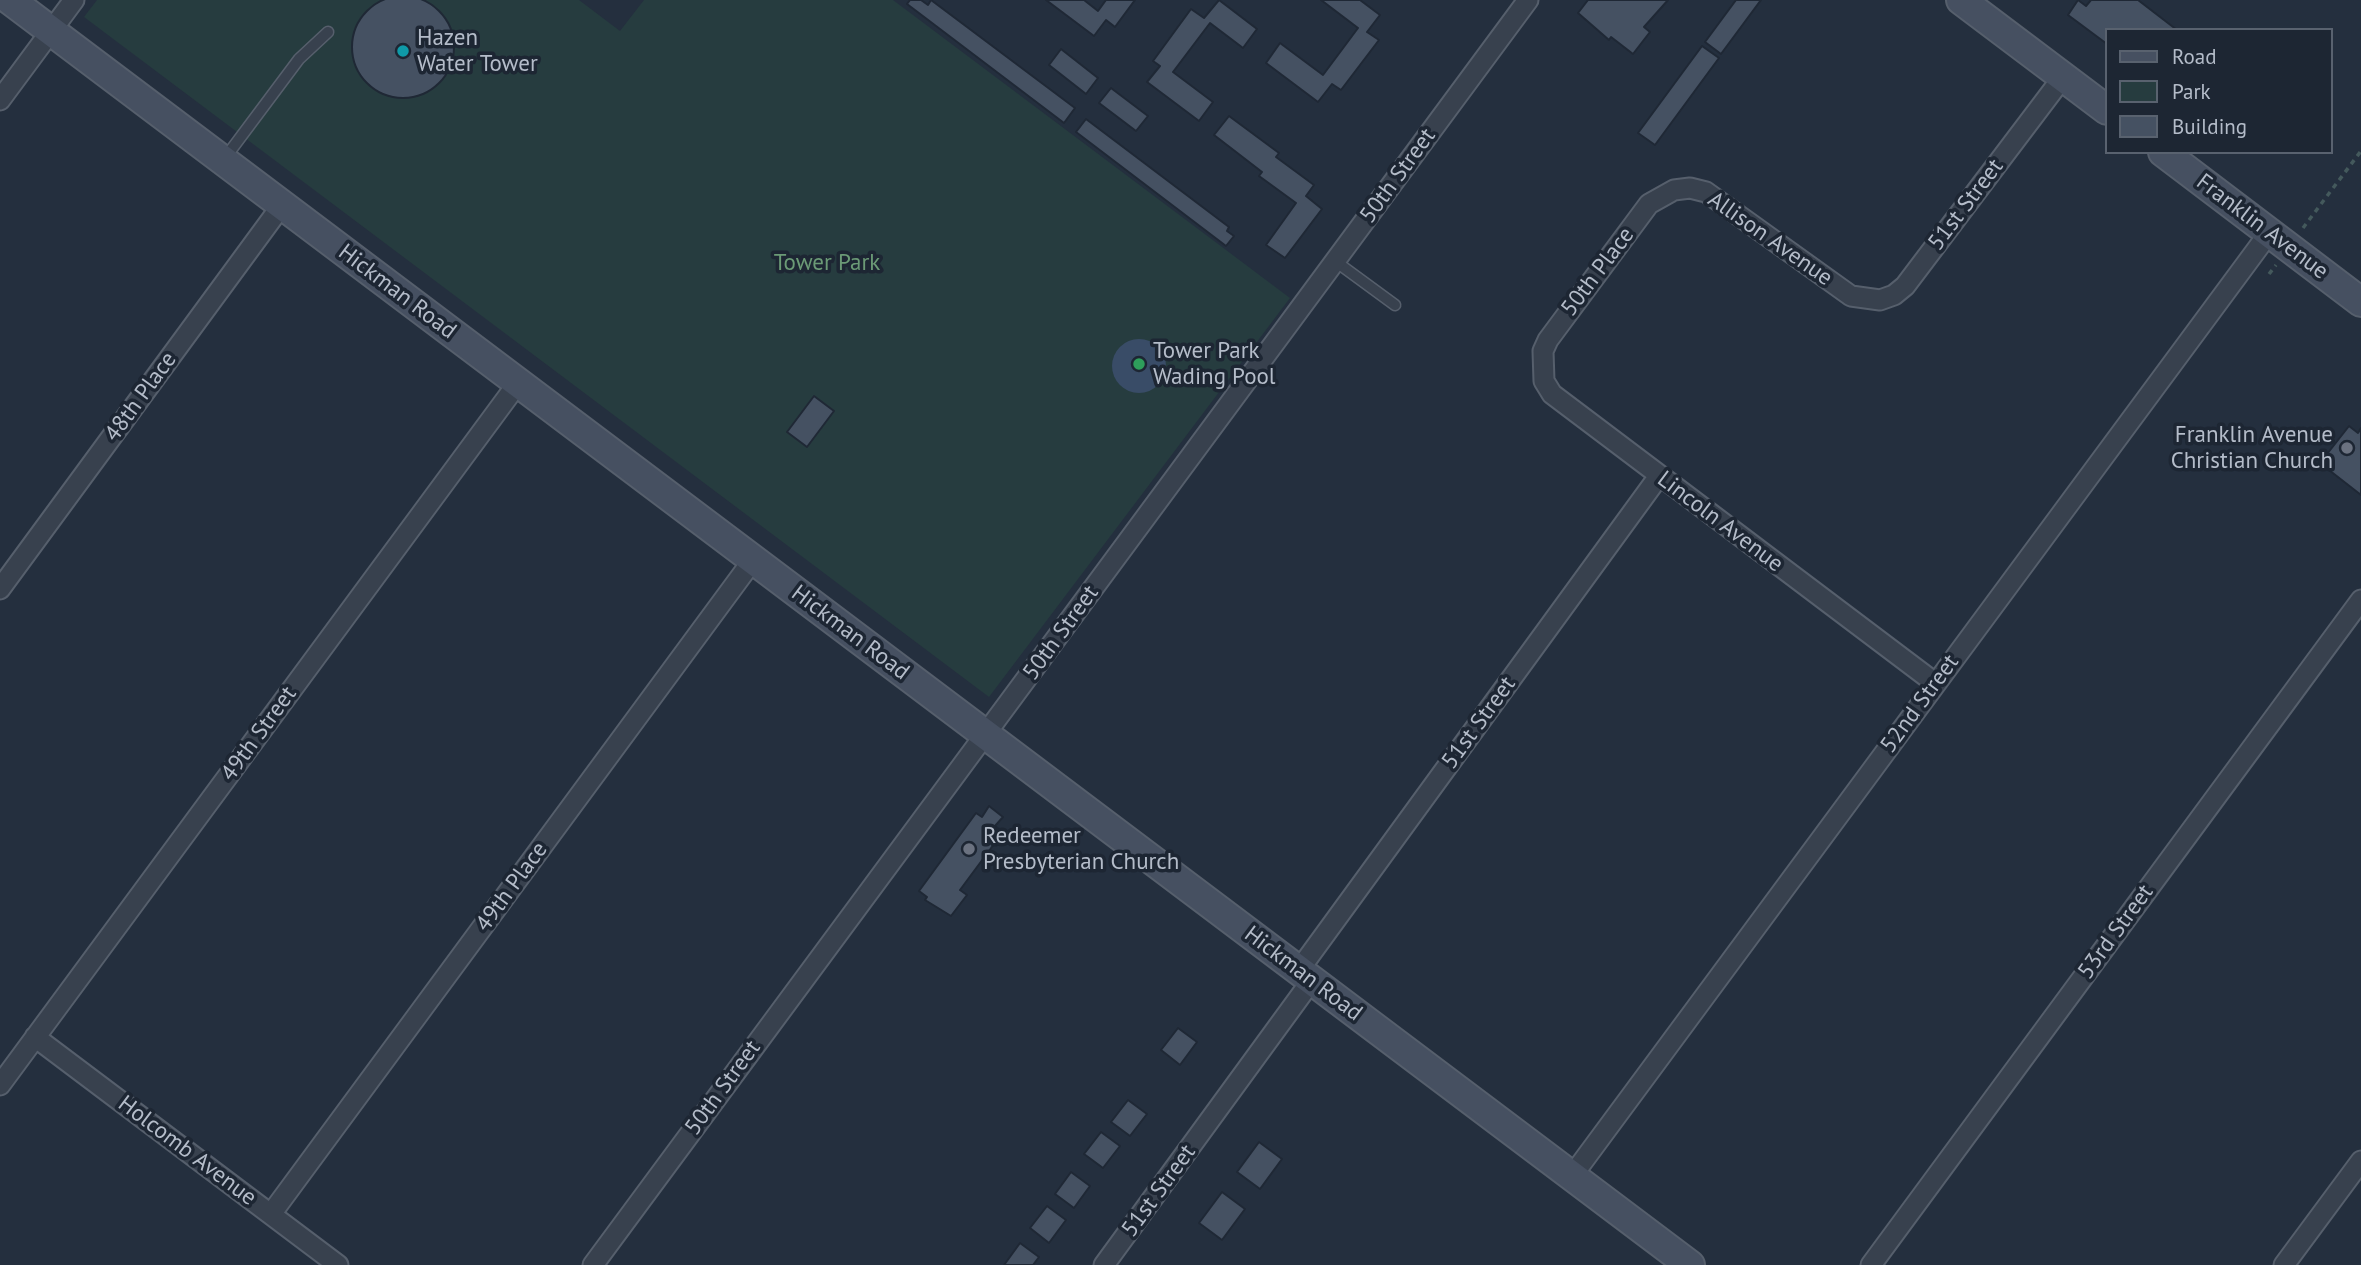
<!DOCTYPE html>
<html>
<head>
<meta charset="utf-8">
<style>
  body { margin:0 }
  #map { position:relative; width:2361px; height:1265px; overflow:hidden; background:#242f3e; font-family:"PT Sans",sans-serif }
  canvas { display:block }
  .legend { position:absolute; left:2105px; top:28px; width:228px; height:126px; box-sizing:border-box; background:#1d2633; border:2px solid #59626f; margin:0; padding:9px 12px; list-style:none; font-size:21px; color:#b4bcc9 }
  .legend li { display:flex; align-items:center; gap:14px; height:35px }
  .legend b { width:35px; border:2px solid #59626f }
</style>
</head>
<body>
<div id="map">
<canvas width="2361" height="1265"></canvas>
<ul class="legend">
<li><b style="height:9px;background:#465061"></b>Road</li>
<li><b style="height:19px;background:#263c3f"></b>Park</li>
<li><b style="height:19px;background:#455162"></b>Building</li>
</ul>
</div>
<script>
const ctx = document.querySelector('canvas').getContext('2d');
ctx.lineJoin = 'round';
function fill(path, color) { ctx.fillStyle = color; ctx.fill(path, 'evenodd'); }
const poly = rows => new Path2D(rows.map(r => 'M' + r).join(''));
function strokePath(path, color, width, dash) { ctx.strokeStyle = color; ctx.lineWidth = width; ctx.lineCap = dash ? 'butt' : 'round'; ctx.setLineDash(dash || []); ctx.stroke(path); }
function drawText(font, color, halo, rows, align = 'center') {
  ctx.font = font + ' "PT Sans",sans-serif'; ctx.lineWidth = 7; ctx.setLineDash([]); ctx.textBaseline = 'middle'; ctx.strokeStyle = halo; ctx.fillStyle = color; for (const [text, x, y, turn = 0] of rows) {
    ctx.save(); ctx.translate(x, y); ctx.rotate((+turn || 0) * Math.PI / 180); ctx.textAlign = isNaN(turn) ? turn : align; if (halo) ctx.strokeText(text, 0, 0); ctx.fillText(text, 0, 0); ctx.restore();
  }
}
fill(poly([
  [97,0,579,0,620,31,644,0,893,0,1290,298,989,697,84,17]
]), '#263c3f');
fill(poly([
  '1112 366a27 27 0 1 1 54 0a27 27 0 1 1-54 0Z'
]), '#394c67');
const building = poly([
  '352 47a51 51 0 1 1 102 0a51 51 0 1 1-102 0Z',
  [910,0,921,0,928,5,931,0,1075,108,1064,123,907,4,910,0],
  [1046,0,1084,0,1098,11,1106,0,1135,0,1115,27,1106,20,1094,36,1046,0],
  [1219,0,1257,29,1243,48,1210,23,1173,72,1213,102,1199,121,1147,82,1160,66,1153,61,1191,9,1204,18,1219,0],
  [1321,0,1360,0,1380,15,1367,32,1379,40,1341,90,1332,84,1318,102,1266,63,1280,43,1323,75,1358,28,1321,0],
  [1588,0,1668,0,1644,27,1650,32,1633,54,1611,37,1609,40,1578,13,1588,0],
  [1736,0,1761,0,1721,54,1705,42,1736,0],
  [2078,0,2086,6,2091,0,2138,0,2177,30,2107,30,2107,44,2068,15,2078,0],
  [1702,46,1719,58,1655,145,1638,133,1702,46],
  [1061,49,1098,78,1086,94,1049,65,1061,49],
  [1111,88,1148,116,1136,131,1099,103,1111,88],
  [1229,116,1279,153,1276,157,1314,185,1306,196,1322,209,1285,258,1266,245,1296,203,1259,176,1262,172,1214,135,1229,116],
  [1086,119,1229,227,1227,231,1234,236,1226,246,1076,132,1086,119],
  [814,396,834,411,807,447,787,432,814,396],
  [2349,426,2358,433,2361,428,2361,495,2320,463,2349,426],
  [989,806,1003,817,995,826,1003,832,960,890,967,895,951,916,925,900,927,897,919,891,976,813,982,817,989,806],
  [1178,1028,1197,1042,1180,1065,1161,1050,1178,1028],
  [1128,1100,1147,1114,1130,1136,1111,1122,1128,1100],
  [1101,1132,1120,1146,1103,1168,1084,1154,1101,1132],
  [1259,1142,1282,1159,1260,1189,1237,1172,1259,1142],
  [1071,1172,1090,1186,1074,1208,1055,1194,1071,1172],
  [1222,1192,1245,1209,1222,1240,1199,1223,1222,1192],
  [1047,1206,1066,1220,1049,1243,1030,1228,1047,1206],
  [1020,1243,1039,1257,1033,1265,1004,1265,1020,1243]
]);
fill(building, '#455162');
strokePath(building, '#1f2835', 2);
const lane = poly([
  [225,158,299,59,328,32],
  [1335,261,1395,305]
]);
const street = poly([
  [0,100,74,0],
  [0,589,282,205],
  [1935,683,1552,394,1544,381,1543,351,1548,340,1649,204,1674,190,1690,188,1706,192,1851,296,1880,300,1894,295,1905,286,2063,77],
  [1299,970,1659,476],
  [35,1037,338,1265],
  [0,1085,518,383],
  [1572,1176,2269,233],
  [271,1214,753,560],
  [593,1265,1528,0],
  [1104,1265,1312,980],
  [1871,1265,2361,600],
  [2284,1265,2361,1161]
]);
const secondary = poly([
  [10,0,1690,1265],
  [1961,0,2107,110],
  [2163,152,2361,302]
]);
strokePath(lane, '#565f6c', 13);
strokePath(street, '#565f6c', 23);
strokePath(secondary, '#565f6c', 32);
strokePath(poly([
  [2303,228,2361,151],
  [2269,274,2276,265]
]), '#44595c', 3.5, [5, 5]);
strokePath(lane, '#38414e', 10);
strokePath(street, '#38414e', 19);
strokePath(secondary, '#465061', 28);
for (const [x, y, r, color] of [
  [403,51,7,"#0f9aa8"],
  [1139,364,7,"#2e9e5b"],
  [2347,448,7,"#6b7280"],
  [969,849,7,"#6b7280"]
]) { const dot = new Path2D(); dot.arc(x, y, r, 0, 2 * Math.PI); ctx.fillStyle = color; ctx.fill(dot); strokePath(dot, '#1d2633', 2.5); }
drawText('23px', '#b4bcc9', '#1d2633', [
  ["Hazen",417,38],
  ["Water Tower",417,64],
  ["Tower Park",1153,351],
  ["Wading Pool",1153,377],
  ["Franklin Avenue",2333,435,"right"],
  ["Christian Church",2333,461,"right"],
  ["Redeemer",983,836],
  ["Presbyterian Church",983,862]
], 'left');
drawText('23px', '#b4bcc9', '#1d2633', [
  ["50th Street",1398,176,-54],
  ["51st Street",1966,205,-53],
  ["Franklin Avenue",2262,227,37],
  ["Allison Avenue",1770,239,35],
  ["50th Place",1598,272,-53],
  ["Hickman Road",397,292,37],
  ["48th Place",141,397,-54],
  ["Lincoln Avenue",1720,522,37],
  ["Hickman Road",850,633,37],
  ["50th Street",1061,633,-54],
  ["52nd Street",1920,704,-54],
  ["51st Street",1479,723,-54],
  ["49th Street",259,734,-54],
  ["49th Place",512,887,-54],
  ["53rd Street",2116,932,-54],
  ["Hickman Road",1303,974,37],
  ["50th Street",723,1088,-54],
  ["Holcomb Avenue",187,1151,37],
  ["51st Street",1159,1191,-54]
]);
drawText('23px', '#6b9a76', '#1d2633', [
  ["Tower Park",827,263]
]);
</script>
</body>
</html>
